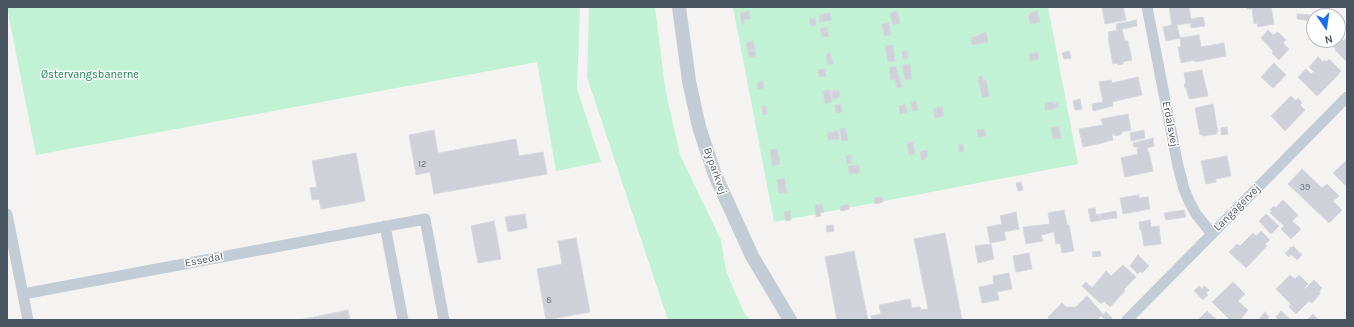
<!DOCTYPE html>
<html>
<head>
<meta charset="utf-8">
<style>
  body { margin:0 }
  #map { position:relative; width:1354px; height:327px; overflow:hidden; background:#f5f3f2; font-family:Karla,sans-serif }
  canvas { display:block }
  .frame { position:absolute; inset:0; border:8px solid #495561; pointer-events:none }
  .north { position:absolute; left:1306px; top:8px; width:40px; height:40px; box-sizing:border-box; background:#fff; border:1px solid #b6bbc0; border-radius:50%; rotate:167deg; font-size:11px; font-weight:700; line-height:16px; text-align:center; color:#495561 }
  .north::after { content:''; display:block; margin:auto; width:14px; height:18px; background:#156fec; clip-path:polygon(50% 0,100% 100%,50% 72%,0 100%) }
</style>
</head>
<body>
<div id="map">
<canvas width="1354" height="327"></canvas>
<div class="frame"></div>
<div class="north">N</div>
</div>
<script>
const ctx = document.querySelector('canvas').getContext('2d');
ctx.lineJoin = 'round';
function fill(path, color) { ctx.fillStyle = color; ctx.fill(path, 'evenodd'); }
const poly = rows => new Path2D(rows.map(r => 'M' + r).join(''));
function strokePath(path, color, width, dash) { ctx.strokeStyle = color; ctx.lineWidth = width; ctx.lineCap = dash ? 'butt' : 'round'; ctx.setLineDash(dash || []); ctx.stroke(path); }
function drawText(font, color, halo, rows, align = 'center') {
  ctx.font = font + ' Karla,sans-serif'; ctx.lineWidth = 3; ctx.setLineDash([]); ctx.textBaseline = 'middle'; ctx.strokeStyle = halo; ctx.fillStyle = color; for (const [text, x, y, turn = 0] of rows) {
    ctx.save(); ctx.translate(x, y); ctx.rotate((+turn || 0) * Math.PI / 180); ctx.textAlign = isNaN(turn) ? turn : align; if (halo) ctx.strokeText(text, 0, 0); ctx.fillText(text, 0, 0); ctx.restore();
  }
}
fill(poly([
  [7,7,580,7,577,89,601,162,556,171,537,62,36,155],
  [589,7,655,7,665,88,680,155,721,240,726,271,744,313,750,320,668,320,587,77],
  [733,7,1048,7,1078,164,774,222]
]), '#c1f2d5');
const building = poly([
  [1102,7,1123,7,1126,20,1105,24,1102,7],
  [1169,7,1189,7,1191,19,1203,17,1205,26,1191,28,1190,23,1177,25,1180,38,1166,41,1163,27,1172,25,1169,7],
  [1247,7,1271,7,1274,24,1258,27,1257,23,1254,24,1252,9,1247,9,1247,7],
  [749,11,750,19,744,20,744,24,742,25,740,13,749,11],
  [897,11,900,23,893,25,890,13,897,11],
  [1037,11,1040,22,1030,24,1028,16,1030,13,1037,11],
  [830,13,832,20,820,22,819,15,830,13],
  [1297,14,1311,15,1311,21,1297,19,1297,14],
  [815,18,816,25,810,26,809,19,815,18],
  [1136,20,1137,26,1117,30,1116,24,1136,20],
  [889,23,891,35,884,36,882,24,889,23],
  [827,27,829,36,822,37,820,29,827,27],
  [1122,29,1125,41,1128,41,1132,60,1123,62,1123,64,1118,65,1118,63,1113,64,1108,38,1109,38,1108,32,1122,29],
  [1268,30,1273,35,1278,32,1286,40,1283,43,1289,49,1279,60,1272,53,1273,51,1261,38,1268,30],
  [986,32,988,42,972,45,971,38,986,32],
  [1199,35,1201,47,1224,43,1226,56,1195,62,1195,60,1181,63,1178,47,1181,47,1180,38,1199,35],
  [1338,36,1344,41,1347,37,1347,62,1335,50,1336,49,1330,43,1333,40,1338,40,1338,36],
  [753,41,755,49,748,51,746,43,753,41],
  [893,45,895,61,888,62,885,46,893,45],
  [755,50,756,56,749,57,748,52,755,50],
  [907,51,908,58,903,59,902,52,907,51],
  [1069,51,1071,58,1064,59,1062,53,1069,51],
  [1038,52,1039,59,1030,61,1029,54,1038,52],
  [830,53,833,64,828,65,826,54,830,53],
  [1318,57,1323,62,1324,60,1326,62,1329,59,1341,71,1338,74,1339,74,1317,96,1298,77,1306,69,1311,74,1314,72,1309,67,1318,57],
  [1274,63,1286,75,1273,88,1261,77,1274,63],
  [910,64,912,79,905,80,902,65,910,64],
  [896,66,899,79,891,80,889,67,896,66],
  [825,69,826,76,819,77,818,70,825,69],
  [1202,70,1208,96,1189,99,1186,88,1185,88,1184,84,1186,84,1184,73,1202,70],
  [982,76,983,81,986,80,989,96,982,98,978,77,982,76],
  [1138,77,1142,95,1112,102,1113,106,1093,111,1092,104,1103,102,1099,82,1111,80,1112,83,1138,77],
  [900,79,902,87,897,88,895,80,900,79],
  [763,81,764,88,758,89,757,83,763,81],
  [830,90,832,102,825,104,823,91,830,90],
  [839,90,840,97,833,99,832,91,839,90],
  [1291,96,1296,101,1298,98,1302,103,1300,105,1305,110,1285,131,1271,116,1291,96],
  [1080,99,1082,109,1075,110,1073,101,1080,99],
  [916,101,918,110,912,111,911,102,916,101],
  [1054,102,1054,104,1058,103,1058,107,1054,108,1055,109,1045,110,1045,103,1054,102],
  [841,104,842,112,836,113,835,105,841,104],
  [905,104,907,112,900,114,899,106,905,104],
  [1213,104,1218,132,1216,132,1217,134,1202,136,1202,134,1200,135,1195,108,1213,104],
  [766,106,767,114,763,115,762,107,766,106],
  [942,107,944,116,935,118,933,109,942,107],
  [1128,114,1131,130,1121,132,1122,134,1115,136,1114,134,1112,134,1113,140,1107,141,1107,142,1083,147,1079,129,1103,125,1101,119,1128,114],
  [1059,127,1061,138,1053,139,1051,128,1059,127],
  [1227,127,1228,134,1221,135,1221,128,1227,127],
  [845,128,848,140,842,141,840,129,845,128],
  [985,129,986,136,978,137,977,130,985,129],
  [434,130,438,153,516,139,519,156,543,152,547,174,434,194,430,172,416,175,409,135,434,130],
  [1144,130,1145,138,1131,141,1130,133,1144,130],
  [838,131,839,139,828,140,827,133,838,131],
  [1153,138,1154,146,1147,148,1148,152,1149,152,1153,171,1125,177,1121,158,1138,154,1137,149,1138,148,1138,147,1134,147,1133,143,1153,138],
  [913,142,915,154,909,155,907,143,913,142],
  [963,144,964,152,959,152,958,145,963,144],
  [777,149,780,164,772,166,770,150,777,149],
  [927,150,928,156,925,157,925,159,922,160,920,152,927,150],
  [356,153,365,201,321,209,319,199,312,200,310,188,317,187,312,161,356,153],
  [851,155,852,163,847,164,846,156,851,155],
  [1227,156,1231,176,1216,179,1216,182,1206,184,1201,161,1227,156],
  [1346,161,1347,162,1347,187,1333,173,1346,161],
  [859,165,860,173,849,174,848,166,859,165],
  [1302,169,1322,188,1327,184,1339,196,1333,201,1342,210,1329,223,1288,184,1302,169],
  [784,178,787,192,779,193,777,180,784,178],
  [1021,182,1023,190,1018,191,1016,183,1021,182],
  [1139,195,1139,198,1148,197,1150,209,1123,214,1120,198,1139,195],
  [882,197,883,202,875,204,874,198,882,197],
  [1283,200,1298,215,1292,221,1301,229,1291,239,1281,229,1284,226,1270,213,1272,211,1270,210,1274,206,1275,208,1283,200],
  [822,204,824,212,820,212,821,216,816,217,815,205,822,204],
  [848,204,849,209,841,211,840,206,848,204],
  [1095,208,1096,215,1099,214,1101,220,1091,222,1088,209,1095,208],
  [1064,210,1067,225,1069,225,1074,251,1062,253,1060,243,1056,244,1054,232,1041,235,1043,241,1026,244,1023,227,1050,224,1048,213,1064,210],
  [1184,210,1186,217,1166,220,1164,213,1184,210],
  [790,211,791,220,786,221,784,212,790,211],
  [1116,211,1117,218,1101,220,1100,214,1116,211],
  [1016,212,1019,229,1004,232,1006,240,990,243,987,227,1002,224,1000,216,1016,212],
  [525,214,527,228,508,232,505,217,525,214],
  [1266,214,1279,226,1271,234,1259,221,1266,214],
  [1150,220,1151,227,1159,226,1161,244,1144,246,1141,229,1140,230,1139,222,1150,220],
  [494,221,501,259,478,263,471,226,494,221],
  [833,225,834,231,827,232,826,226,833,225],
  [1261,231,1270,240,1265,244,1267,246,1246,268,1229,252,1237,244,1240,246,1253,233,1256,236,1261,231],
  [945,233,962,320,869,320,872,319,871,316,881,314,879,305,910,299,912,308,920,307,921,310,928,309,914,239,945,233],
  [576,238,590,312,546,320,537,269,562,264,558,241,576,238],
  [991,244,994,259,978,263,975,246,991,244],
  [1293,246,1302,255,1297,260,1291,254,1289,257,1285,253,1290,249,1289,248,1290,247,1291,248,1293,246],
  [854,251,868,320,837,320,825,257,854,251],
  [1100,251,1101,256,1093,257,1092,252,1100,251],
  [1029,253,1032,269,1016,272,1013,256,1029,253],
  [1138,255,1149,266,1142,273,1140,271,1138,274,1130,266,1138,255],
  [1123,265,1136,277,1124,289,1125,291,1110,307,1104,301,1101,304,1082,286,1086,282,1092,288,1106,271,1111,276,1123,265],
  [1009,273,1012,289,997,292,999,300,982,303,979,287,994,284,993,276,1009,273],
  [1290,275,1295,279,1299,275,1308,284,1304,288,1305,289,1314,280,1322,288,1319,292,1320,294,1312,303,1309,301,1296,314,1289,307,1291,304,1276,289,1290,275],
  [1233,282,1245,294,1238,301,1248,310,1240,320,1230,320,1212,302,1233,282],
  [1199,286,1202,289,1204,286,1209,290,1206,293,1208,295,1203,300,1194,291,1199,286],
  [1087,296,1103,314,1097,320,1047,320,1049,318,1048,317,1062,303,1066,307,1076,307,1087,296],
  [348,310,350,320,299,320,348,310],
  [1207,311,1217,320,1198,320,1207,311],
  [1281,311,1291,320,1279,320,1276,317,1281,311],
  [1106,312,1112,318,1110,320,1105,320,1101,316,1106,312],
  [1265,312,1269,317,1266,320,1258,320,1265,312],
  [1313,314,1319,320,1307,320,1313,314]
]);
fill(building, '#ced1d8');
strokePath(building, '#d6d8de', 1);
strokePath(poly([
  [1147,7,1178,166,1184,189,1190,203,1196,214,1212,234],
  [7,214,28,320],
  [385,226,403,320],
  [23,294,425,219,444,320],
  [1127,320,1347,97]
]), '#c3ccd4', 11);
strokePath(poly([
  [679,7,689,81,699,127,715,175,752,256,790,320]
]), '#c3ccd4', 14);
drawText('9px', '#6a747f', null, [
  ["12",422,164],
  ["39",1305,187],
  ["8",549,300]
]);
drawText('11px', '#15824d', '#fff', [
  ["Østervangsbanerne",90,75]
]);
drawText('11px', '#495561', '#fff', [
  ["Erdalsvej",1170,124,79],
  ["Byparkvej",715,171,70],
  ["Langagervej",1237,208,-45],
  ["Essedal",204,260,-11]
]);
</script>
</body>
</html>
